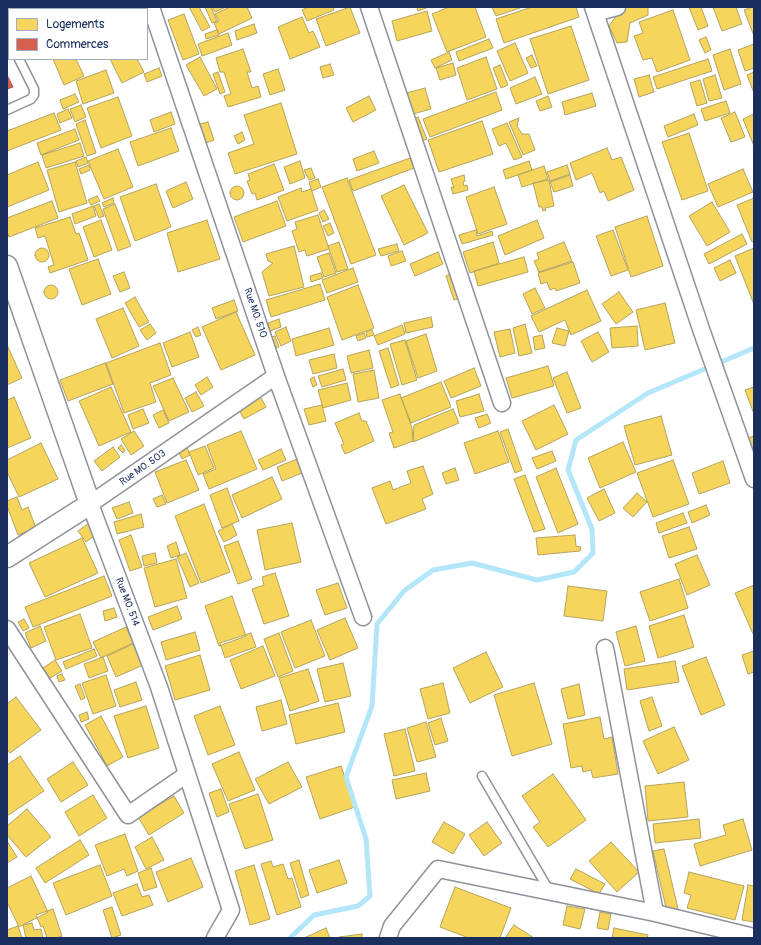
<!DOCTYPE html>
<html>
<head>
<meta charset="utf-8">
<style>
  body { margin:0 }
  #map { position:relative; width:761px; height:945px; overflow:hidden; background:#fff; font-family:Pangolin,sans-serif }
  canvas { display:block }
  .frame { position:absolute; inset:0; border:8px solid #1b2f5e; pointer-events:none }
  .legend { position:absolute; left:8px; top:8px; width:140px; height:52px; box-sizing:border-box; background:#fff; border:1px solid #a4acbf; margin:0; padding:5px 7px; list-style:none; font-size:12px; color:#1b2f5e }
  .legend li { display:flex; align-items:center; gap:8px; height:20px }
  .legend b { width:20px; border:1px solid #a4acbf }
</style>
</head>
<body>
<div id="map">
<canvas width="761" height="945"></canvas>
<div class="frame"></div>
<ul class="legend">
<li><b style="height:11px;background:#f6d55c"></b>Logements</li>
<li><b style="height:11px;background:#d6604d"></b>Commerces</li>
</ul>
</div>
<script>
const ctx = document.querySelector('canvas').getContext('2d');
ctx.lineJoin = 'round';
function fill(path, color) { ctx.fillStyle = color; ctx.fill(path, 'evenodd'); }
const poly = rows => new Path2D(rows.map(r => 'M' + r).join(''));
function strokePath(path, color, width, dash) { ctx.strokeStyle = color; ctx.lineWidth = width; ctx.lineCap = dash ? 'butt' : 'round'; ctx.setLineDash(dash || []); ctx.stroke(path); }
function drawText(font, color, halo, rows, align = 'center') {
  ctx.font = font + ' Pangolin,sans-serif'; ctx.lineWidth = 4; ctx.setLineDash([]); ctx.textBaseline = 'middle'; ctx.strokeStyle = halo; ctx.fillStyle = color; for (const [text, x, y, turn = 0] of rows) {
    ctx.save(); ctx.translate(x, y); ctx.rotate((+turn || 0) * Math.PI / 180); ctx.textAlign = isNaN(turn) ? turn : align; if (halo) ctx.strokeText(text, 0, 0); ctx.fillText(text, 0, 0); ctx.restore();
  }
}
const homes = poly([
  [93,7,121,7,117,9,94,9,93,7],
  [189,7,199,7,210,27,202,31,189,7],
  [205,7,211,7,217,21,212,23,205,7],
  [212,7,226,7,215,12,212,7],
  [230,7,247,7,252,18,219,34,214,23,219,21,215,14,230,7],
  [308,7,333,7,334,10,307,21,302,10,308,7],
  [350,7,360,33,326,46,316,19,350,7],
  [417,7,429,7,418,11,417,7],
  [449,7,475,7,486,37,447,52,432,14,449,7],
  [492,7,523,7,496,16,492,7],
  [532,7,576,7,579,17,504,43,496,19,532,7],
  [629,7,648,7,648,15,630,23,627,42,617,43,609,26,622,8,629,7],
  [689,7,701,7,708,26,698,30,689,7],
  [713,7,736,7,742,24,722,31,713,7],
  [752,7,754,7,754,36,744,10,752,7],
  [673,10,690,60,657,72,652,58,643,60,634,36,643,33,639,22,673,10],
  [427,11,432,31,397,41,392,21,427,11],
  [184,14,199,54,183,60,168,20,184,14],
  [302,17,309,33,313,31,320,47,290,59,278,27,302,17],
  [254,24,257,33,237,40,235,31,254,24],
  [571,26,589,80,548,94,530,39,571,26],
  [217,30,219,35,206,39,205,34,217,30],
  [228,33,232,45,202,56,198,44,228,33],
  [706,37,711,50,705,53,699,40,706,37],
  [489,39,493,48,459,61,456,52,489,39],
  [515,43,528,73,510,81,497,51,515,43],
  [754,44,754,68,745,71,738,50,754,44],
  [243,49,251,72,247,72,252,88,258,86,261,97,228,107,224,96,231,94,224,72,220,72,216,58,243,49],
  [730,49,741,84,724,90,713,55,730,49],
  [449,52,452,60,435,68,431,60,449,52],
  [532,55,537,66,531,68,526,58,532,55],
  [200,57,217,89,204,96,186,65,200,57],
  [486,57,497,89,467,100,457,68,486,57],
  [53,59,76,59,84,76,64,85,53,59],
  [110,59,137,59,144,72,122,83,110,59],
  [708,59,712,71,657,89,653,77,708,59],
  [453,63,456,75,440,80,436,68,453,63],
  [330,64,334,75,323,78,320,67,330,64],
  [500,65,508,85,501,88,493,68,500,65],
  [159,68,162,76,147,82,144,74,159,68],
  [278,69,285,90,270,95,263,74,278,69],
  [106,70,114,93,83,104,76,81,106,70],
  [218,72,225,92,220,94,213,74,218,72],
  [754,72,754,93,747,75,754,72],
  [649,75,654,92,639,97,634,79,649,75],
  [715,75,722,98,709,101,703,79,715,75],
  [535,77,542,94,516,104,510,88,535,77],
  [700,80,707,103,697,106,690,83,700,80],
  [425,88,431,109,413,114,407,93,425,88],
  [496,92,502,110,430,137,423,119,496,92],
  [592,93,596,106,565,115,562,102,592,93],
  [75,94,79,102,63,109,60,100,75,94],
  [369,96,376,110,353,122,346,108,369,96],
  [548,96,552,107,540,111,536,101,548,96],
  [118,97,132,136,101,148,87,108,118,97],
  [726,101,730,113,705,121,701,109,726,101],
  [281,103,297,154,235,174,228,153,254,144,244,115,281,103],
  [81,105,86,117,75,122,70,109,81,105],
  [68,109,72,118,60,123,57,114,68,109],
  [171,112,175,124,154,132,150,120,171,112],
  [735,112,745,137,731,142,721,118,735,112],
  [54,113,61,130,7,151,7,131,54,113],
  [694,114,698,125,668,137,664,126,694,114],
  [754,114,754,146,743,119,754,114],
  [418,117,427,139,421,141,412,119,418,117],
  [519,118,517,126,522,134,529,134,535,150,523,155,509,122,519,118],
  [85,120,96,153,87,156,76,124,85,120],
  [482,121,493,154,439,172,428,140,482,121],
  [208,122,214,140,206,143,200,124,208,122],
  [507,123,522,157,514,160,506,143,499,146,492,129,507,123],
  [171,128,179,151,138,166,130,142,171,128],
  [75,129,79,140,41,155,37,143,75,129],
  [242,132,245,140,238,144,234,136,242,132],
  [689,133,708,191,682,200,662,142,689,133],
  [80,143,84,156,46,168,42,155,80,143],
  [607,148,612,160,621,157,634,190,608,201,604,191,600,193,592,173,576,180,570,163,607,148],
  [118,149,133,187,104,199,88,161,118,149],
  [374,151,379,163,357,171,353,159,374,151],
  [86,157,88,163,78,167,76,161,86,157],
  [410,158,414,168,353,191,349,180,410,158],
  [300,161,305,178,290,184,284,167,300,161],
  [529,161,532,170,506,179,503,170,529,161],
  [38,162,49,190,7,207,7,175,38,162],
  [75,162,87,203,59,212,47,170,75,162],
  [274,164,284,190,257,200,255,193,252,194,247,181,250,180,248,174,274,164],
  [89,165,90,170,81,174,79,169,89,165],
  [567,165,570,174,550,181,547,172,567,165],
  [544,166,548,179,522,187,518,175,544,166],
  [311,168,315,178,309,180,304,170,311,168],
  [743,169,753,192,718,207,708,184,743,169],
  [464,175,465,181,463,182,464,186,467,185,468,190,453,194,451,187,454,188,451,179,464,175],
  [570,175,573,186,554,192,550,182,570,175],
  [347,178,376,255,351,264,322,187,347,178],
  [318,179,321,187,312,191,309,182,318,179],
  [549,180,554,206,545,208,546,210,543,211,542,207,539,207,533,183,549,180],
  [186,182,193,199,173,208,166,191,186,182],
  [156,184,171,227,135,241,120,197,156,184],
  [404,185,428,233,404,245,381,196,404,185],
  '230 193a7 7 0 1 1 14 0a7 7 0 1 1-14 0Z',
  [494,187,507,224,478,234,466,197,494,187],
  [301,188,302,192,311,189,318,210,287,221,278,197,301,188],
  [97,196,100,201,91,205,88,200,97,196],
  [113,198,114,203,104,207,102,203,113,198],
  [754,198,754,241,752,242,737,205,754,198],
  [52,201,58,218,9,237,7,231,7,218,52,201],
  [277,201,286,226,243,242,234,217,277,201],
  [712,202,730,232,707,246,689,216,712,202],
  [99,204,104,216,99,218,94,206,99,204],
  [115,204,131,246,118,251,103,209,115,204],
  [93,206,96,216,75,224,72,214,93,206],
  [324,210,329,219,323,222,319,213,324,210],
  [318,215,329,249,307,256,305,250,299,252,292,231,297,229,295,222,318,215],
  [647,216,663,266,631,277,615,227,647,216],
  [70,217,76,234,79,233,88,260,50,273,48,267,54,265,45,236,38,238,35,228,70,217],
  [101,220,112,250,94,257,83,227,101,220],
  [207,220,220,259,178,272,167,233,207,220],
  [537,220,544,238,505,255,498,236,537,220],
  [330,223,334,233,328,236,323,226,330,223],
  [476,230,477,236,492,231,493,235,462,244,459,235,476,230],
  [613,230,628,270,611,276,596,236,613,230],
  [742,234,747,244,709,264,704,254,742,234],
  [339,242,348,269,337,272,328,246,339,242],
  [493,242,499,263,470,273,463,252,493,242],
  [564,242,572,261,539,272,534,261,539,259,537,253,564,242],
  [397,244,399,251,381,256,378,249,397,244],
  [294,246,304,287,269,296,262,272,273,263,268,261,266,254,294,246],
  [754,248,754,301,753,302,735,256,754,248],
  '35 255a7 7 0 1 1 14 0a7 7 0 1 1-14 0Z',
  [402,251,406,261,391,266,388,256,402,251],
  [438,252,443,264,415,276,410,264,438,252],
  [329,253,336,273,324,277,317,257,329,253],
  [524,257,528,272,478,286,474,271,524,257],
  [98,259,111,294,82,305,69,269,98,259],
  [730,260,736,273,720,281,714,268,730,260],
  [573,262,580,283,556,291,555,288,550,290,547,282,541,284,538,273,573,262],
  [353,268,358,282,327,293,322,280,353,268],
  [124,272,130,288,120,292,113,276,124,272],
  [321,273,323,278,311,282,310,276,321,273],
  [452,273,461,298,454,300,446,276,452,273],
  [320,284,325,300,271,317,266,300,320,284],
  [358,285,374,328,342,340,327,297,358,285],
  '44 292a7 7 0 1 1 14 0a7 7 0 1 1-14 0Z',
  [535,288,545,308,532,314,523,294,535,288],
  [587,290,601,321,571,335,565,320,539,332,531,316,587,290],
  [619,292,633,312,616,324,602,304,619,292],
  [135,297,149,322,139,327,125,303,135,297],
  [234,300,238,311,216,319,212,308,234,300],
  [665,303,675,343,645,350,636,310,665,303],
  [123,308,139,346,112,358,96,319,123,308],
  [236,312,255,355,221,370,202,327,236,312],
  [431,317,433,327,406,333,404,323,431,317],
  [279,319,281,327,270,331,268,323,279,319],
  [150,324,156,333,147,340,140,330,150,324],
  [525,324,532,353,519,356,513,328,525,324],
  [402,325,405,334,378,345,374,336,402,325],
  [637,326,638,346,612,348,610,328,637,326],
  [198,327,201,335,196,337,192,330,198,327],
  [286,327,291,341,281,346,275,332,286,327],
  [329,328,334,345,296,356,292,339,329,328],
  [557,328,569,331,565,346,552,343,557,328],
  [510,329,515,353,500,357,494,332,510,329],
  [372,330,374,335,367,337,366,332,372,330],
  [190,332,199,357,172,367,163,343,190,332],
  [598,332,609,352,592,362,581,341,598,332],
  [364,333,366,338,358,341,356,336,364,333],
  [426,334,437,371,418,378,406,341,426,334],
  [542,335,545,348,535,350,533,337,542,335],
  [275,336,279,347,274,348,271,337,275,336],
  [405,340,417,380,402,385,390,344,405,340],
  [160,343,171,375,150,383,156,402,124,413,106,363,160,343],
  [8,347,22,378,7,385,7,348,8,347],
  [388,348,399,385,391,388,379,351,388,348],
  [369,350,373,368,351,373,347,356,369,350],
  [334,354,337,368,313,374,309,360,334,354],
  [105,363,113,384,68,401,60,380,105,363],
  [548,366,554,386,512,398,506,378,548,366],
  [474,368,481,386,451,398,444,381,474,368],
  [343,369,346,380,322,387,318,376,343,369],
  [374,370,379,398,358,402,353,374,374,370],
  [567,372,581,408,567,413,553,378,567,372],
  [207,377,213,387,201,395,195,385,207,377],
  [314,377,317,385,313,387,310,379,314,377],
  [173,378,189,412,169,421,153,386,173,378],
  [441,382,451,407,411,423,401,398,441,382],
  [347,383,351,400,323,408,318,390,347,383],
  [111,387,131,432,99,446,79,401,111,387],
  [754,387,754,414,745,390,754,387],
  [196,392,204,406,192,412,185,398,196,392],
  [400,394,412,428,413,441,394,448,389,433,393,432,382,400,400,394],
  [479,394,484,411,460,417,456,401,479,394],
  [260,396,266,407,244,419,238,408,260,396],
  [14,397,31,438,7,448,7,400,14,397],
  [322,405,326,421,309,425,304,409,322,405],
  [554,405,568,434,536,450,522,421,554,405],
  [143,409,149,423,133,429,128,415,143,409],
  [453,409,459,423,413,442,414,425,453,409],
  [163,410,169,423,159,428,153,415,163,410],
  [359,413,362,421,366,421,374,441,345,454,341,445,344,444,335,423,359,413],
  [487,414,491,423,479,428,475,418,487,414],
  [661,416,672,455,635,465,624,426,661,416],
  [508,429,522,470,515,473,500,432,508,429],
  [134,431,144,446,131,455,121,439,134,431],
  [241,431,257,469,209,489,203,474,216,469,207,445,241,431],
  [498,431,509,462,475,474,464,443,498,431],
  [754,436,754,456,748,438,754,436],
  [623,442,636,472,600,488,588,458,623,442],
  [41,443,58,479,19,497,7,472,7,460,41,443],
  [121,445,125,450,123,453,118,448,121,445],
  [186,445,190,455,182,459,177,448,186,445],
  [205,446,214,468,198,475,189,452,205,446],
  [113,447,120,457,102,471,94,461,113,447],
  [281,449,286,460,263,470,258,460,281,449],
  [552,451,556,461,537,469,532,458,552,451],
  [297,459,302,473,282,481,277,467,297,459],
  [186,460,199,490,167,503,155,472,186,460],
  [673,460,689,504,653,517,637,473,673,460],
  [723,461,730,483,699,494,692,473,723,461],
  [423,466,433,494,422,499,426,509,386,524,372,488,390,481,393,490,411,483,407,471,423,466],
  [455,468,459,480,446,484,442,473,455,468],
  [556,468,578,524,558,533,536,477,556,468],
  [525,475,545,529,534,532,514,479,525,475],
  [272,477,282,499,242,518,232,495,272,477],
  [227,488,239,521,222,528,210,495,227,488],
  [604,489,615,513,599,521,587,498,604,489],
  [637,493,647,502,633,517,623,508,637,493],
  [162,495,166,504,157,507,153,499,162,495],
  [17,497,22,510,28,507,36,528,18,535,7,506,7,501,17,497],
  [129,502,133,513,117,519,112,508,129,502],
  [204,504,230,572,201,583,175,516,204,504],
  [706,505,710,515,692,523,688,512,706,505],
  [683,513,687,523,659,533,656,523,683,513],
  [141,514,144,527,117,534,114,522,141,514],
  [89,523,97,534,86,542,78,531,89,523],
  [292,523,301,562,265,570,257,530,292,523],
  [232,524,237,535,224,542,218,531,232,524],
  [689,527,697,549,669,558,662,536,689,527],
  [131,535,142,567,130,571,119,540,131,535],
  [575,535,576,546,581,547,580,551,538,555,536,538,575,535],
  [82,538,98,573,45,597,29,563,82,538],
  [238,541,252,579,238,584,224,546,238,541],
  [176,542,180,555,171,558,167,546,176,542],
  [155,553,157,563,144,566,142,556,155,553],
  [186,553,199,583,190,587,177,557,186,553],
  [697,555,710,585,687,595,675,564,697,555],
  [176,559,187,598,155,607,144,568,176,559],
  [275,573,289,616,264,624,252,589,264,585,262,577,275,573],
  [104,576,112,596,33,627,25,607,104,576],
  [679,579,688,608,650,621,640,592,679,579],
  [338,583,347,608,325,615,316,590,338,583],
  [754,585,754,634,753,634,735,593,754,585],
  [568,586,607,591,603,621,564,616,568,586],
  [232,596,246,636,219,646,205,606,232,596],
  [177,606,182,619,153,630,148,617,177,606],
  [114,608,117,617,105,621,103,611,114,608],
  [80,614,92,648,56,660,44,627,80,614],
  [684,615,694,647,658,658,649,626,684,615],
  [345,618,358,648,330,660,317,630,345,618],
  [24,619,29,628,23,631,18,622,24,619],
  [311,620,325,656,295,668,281,632,311,620],
  [40,626,46,641,31,648,25,633,40,626],
  [636,626,645,661,625,666,616,632,636,626],
  [126,627,133,643,101,658,93,642,126,627],
  [195,632,200,650,166,660,161,642,195,632],
  [251,633,256,647,225,658,220,643,251,633],
  [279,633,293,671,278,677,264,639,279,633],
  [133,644,143,665,116,677,107,656,133,644],
  [263,646,275,676,241,689,230,660,263,646],
  [94,649,97,656,66,669,63,662,94,649],
  [754,651,754,672,748,674,742,655,754,651],
  [486,652,503,687,470,703,453,668,486,652],
  [200,655,210,690,175,700,165,666,200,655],
  [103,657,108,671,89,678,84,664,103,657],
  [706,657,725,705,701,715,682,666,706,657],
  [55,660,62,671,50,678,43,668,55,660],
  [675,661,679,682,627,690,624,669,675,661],
  [343,663,351,696,325,702,317,669,343,663],
  [308,669,319,701,290,711,279,678,308,669],
  [62,674,65,680,59,682,57,676,62,674],
  [106,675,116,706,93,714,82,683,106,675],
  [136,682,142,700,120,707,114,690,136,682],
  [443,683,450,713,428,719,420,689,443,683],
  [534,683,552,744,512,756,494,695,534,683],
  [80,684,85,698,81,700,75,686,80,684],
  [579,684,585,715,568,719,561,689,579,684],
  [16,697,41,730,10,753,7,749,7,704,16,697],
  [652,697,662,726,649,731,640,701,652,697],
  [281,700,287,724,262,731,256,707,281,700],
  [338,703,345,732,296,744,289,715,338,703],
  [146,706,159,748,128,758,114,716,146,706],
  [220,706,235,745,208,755,194,716,220,706],
  [87,712,89,719,81,722,79,715,87,712],
  [101,716,123,757,107,766,85,725,101,716],
  [600,717,604,739,612,737,618,774,593,778,591,770,583,772,582,766,571,768,563,724,600,717],
  [441,718,448,741,435,745,428,723,441,718],
  [426,722,436,757,417,762,407,728,426,722],
  [674,727,689,760,658,774,643,741,674,727],
  [405,729,415,771,394,776,384,734,405,729],
  [239,752,255,790,228,801,212,764,239,752],
  [20,756,44,791,7,816,7,765,20,756],
  [73,762,88,785,61,802,47,779,73,762],
  [288,762,302,787,269,804,255,779,288,762],
  [341,766,355,807,320,819,306,777,341,766],
  [426,773,430,791,396,799,392,780,426,773],
  [553,774,586,820,548,847,533,827,540,822,522,796,553,774],
  [684,782,688,817,648,821,645,786,684,782],
  [221,789,229,812,217,817,209,793,221,789],
  [258,794,273,840,245,849,229,804,258,794],
  [93,795,107,818,79,836,65,812,93,795],
  [174,796,184,813,149,835,138,817,174,796],
  [27,809,51,837,26,857,7,835,7,826,27,809],
  [699,819,701,838,655,843,653,824,699,819],
  [743,819,752,850,700,866,694,844,726,835,723,825,743,819],
  [444,822,465,834,453,854,432,842,444,822],
  [487,822,502,843,484,856,469,835,487,822],
  [125,834,138,871,127,876,124,869,107,876,95,845,125,834],
  [152,837,164,860,146,869,135,847,152,837],
  [80,840,89,855,45,883,36,868,80,840],
  [7,841,17,857,7,863,7,841],
  [611,842,639,872,617,892,589,861,611,842],
  [664,849,678,909,667,912,653,851,664,849],
  [191,858,203,887,168,902,156,872,191,858],
  [299,860,309,895,301,898,290,863,299,860],
  [339,860,347,883,317,893,309,870,339,860],
  [271,861,273,867,283,864,288,879,292,878,301,907,277,915,261,864,271,861],
  [100,865,112,896,66,915,53,883,100,865],
  [254,865,270,919,250,925,235,871,254,865],
  [151,868,157,887,144,891,138,873,151,868],
  [576,869,605,884,599,894,570,879,576,869],
  [689,872,744,886,735,920,687,908,691,895,684,893,689,872],
  [31,876,48,912,19,927,7,902,7,888,31,876],
  [137,884,142,897,149,895,153,905,122,916,113,893,137,884],
  [748,885,754,886,754,922,742,920,748,885],
  [455,887,511,908,500,938,469,938,440,927,455,887],
  [567,906,585,909,580,929,563,925,567,906],
  [112,907,121,935,112,938,103,910,112,907],
  [53,909,62,936,56,938,47,938,43,926,41,927,36,915,53,909],
  [600,912,611,914,608,930,597,928,600,912],
  [32,923,34,930,41,929,43,938,26,938,23,925,32,923],
  [514,925,534,938,505,938,514,925],
  [18,926,22,938,7,938,7,930,18,926],
  [326,928,330,938,304,938,326,928],
  [614,928,648,935,647,938,612,938,614,928],
  [362,934,362,938,339,938,339,937,362,934]
]);
fill(homes, '#f6d55c');
strokePath(homes, '#b4a35d', 1);
const shops = poly([
  [7,75,13,87,7,89,7,75]
]);
fill(shops, '#d6604d');
strokePath(shops, '#9e5152', 1);
strokePath(poly([
  [290,938,314,915,358,906,370,896,366,839,346,777,372,706,377,624,404,591,433,570,472,563,537,580,574,572,593,553,592,529,568,470,576,440,648,393,754,348]
]), '#b4e6f9', 5);
const service = poly([
  [7,110,31,99,34,95,34,89,19,59],
  [482,776,550,892]
]);
const minor = poly([
  [151,7,276,376,363,617],
  [369,7,502,403],
  [593,7,702,332,754,479],
  [7,13,9,17],
  [595,13,617,7],
  [7,629,128,815,186,775],
  [605,648,655,913],
  [215,938,231,910,159,687,90,504,276,376],
  [388,938,392,926,438,869,655,913,754,937]
]);
const tertiary = poly([
  [59,9,62,7],
  [7,48,9,46],
  [7,266,90,504,7,557]
]);
strokePath(service, '#8e929a', 11);
strokePath(minor, '#8e929a', 19);
strokePath(tertiary, '#8e929a', 23);
strokePath(service, '#fff', 8);
strokePath(minor, '#fff', 16);
strokePath(tertiary, '#fff', 20);
drawText('10px', '#1b2f5e', '#fff', [
  ["Rue MO. 510",255,313,71],
  ["Rue MO. 503",143,468,-35],
  ["Rue MO. 514",127,602,69]
]);
</script>
</body>
</html>
